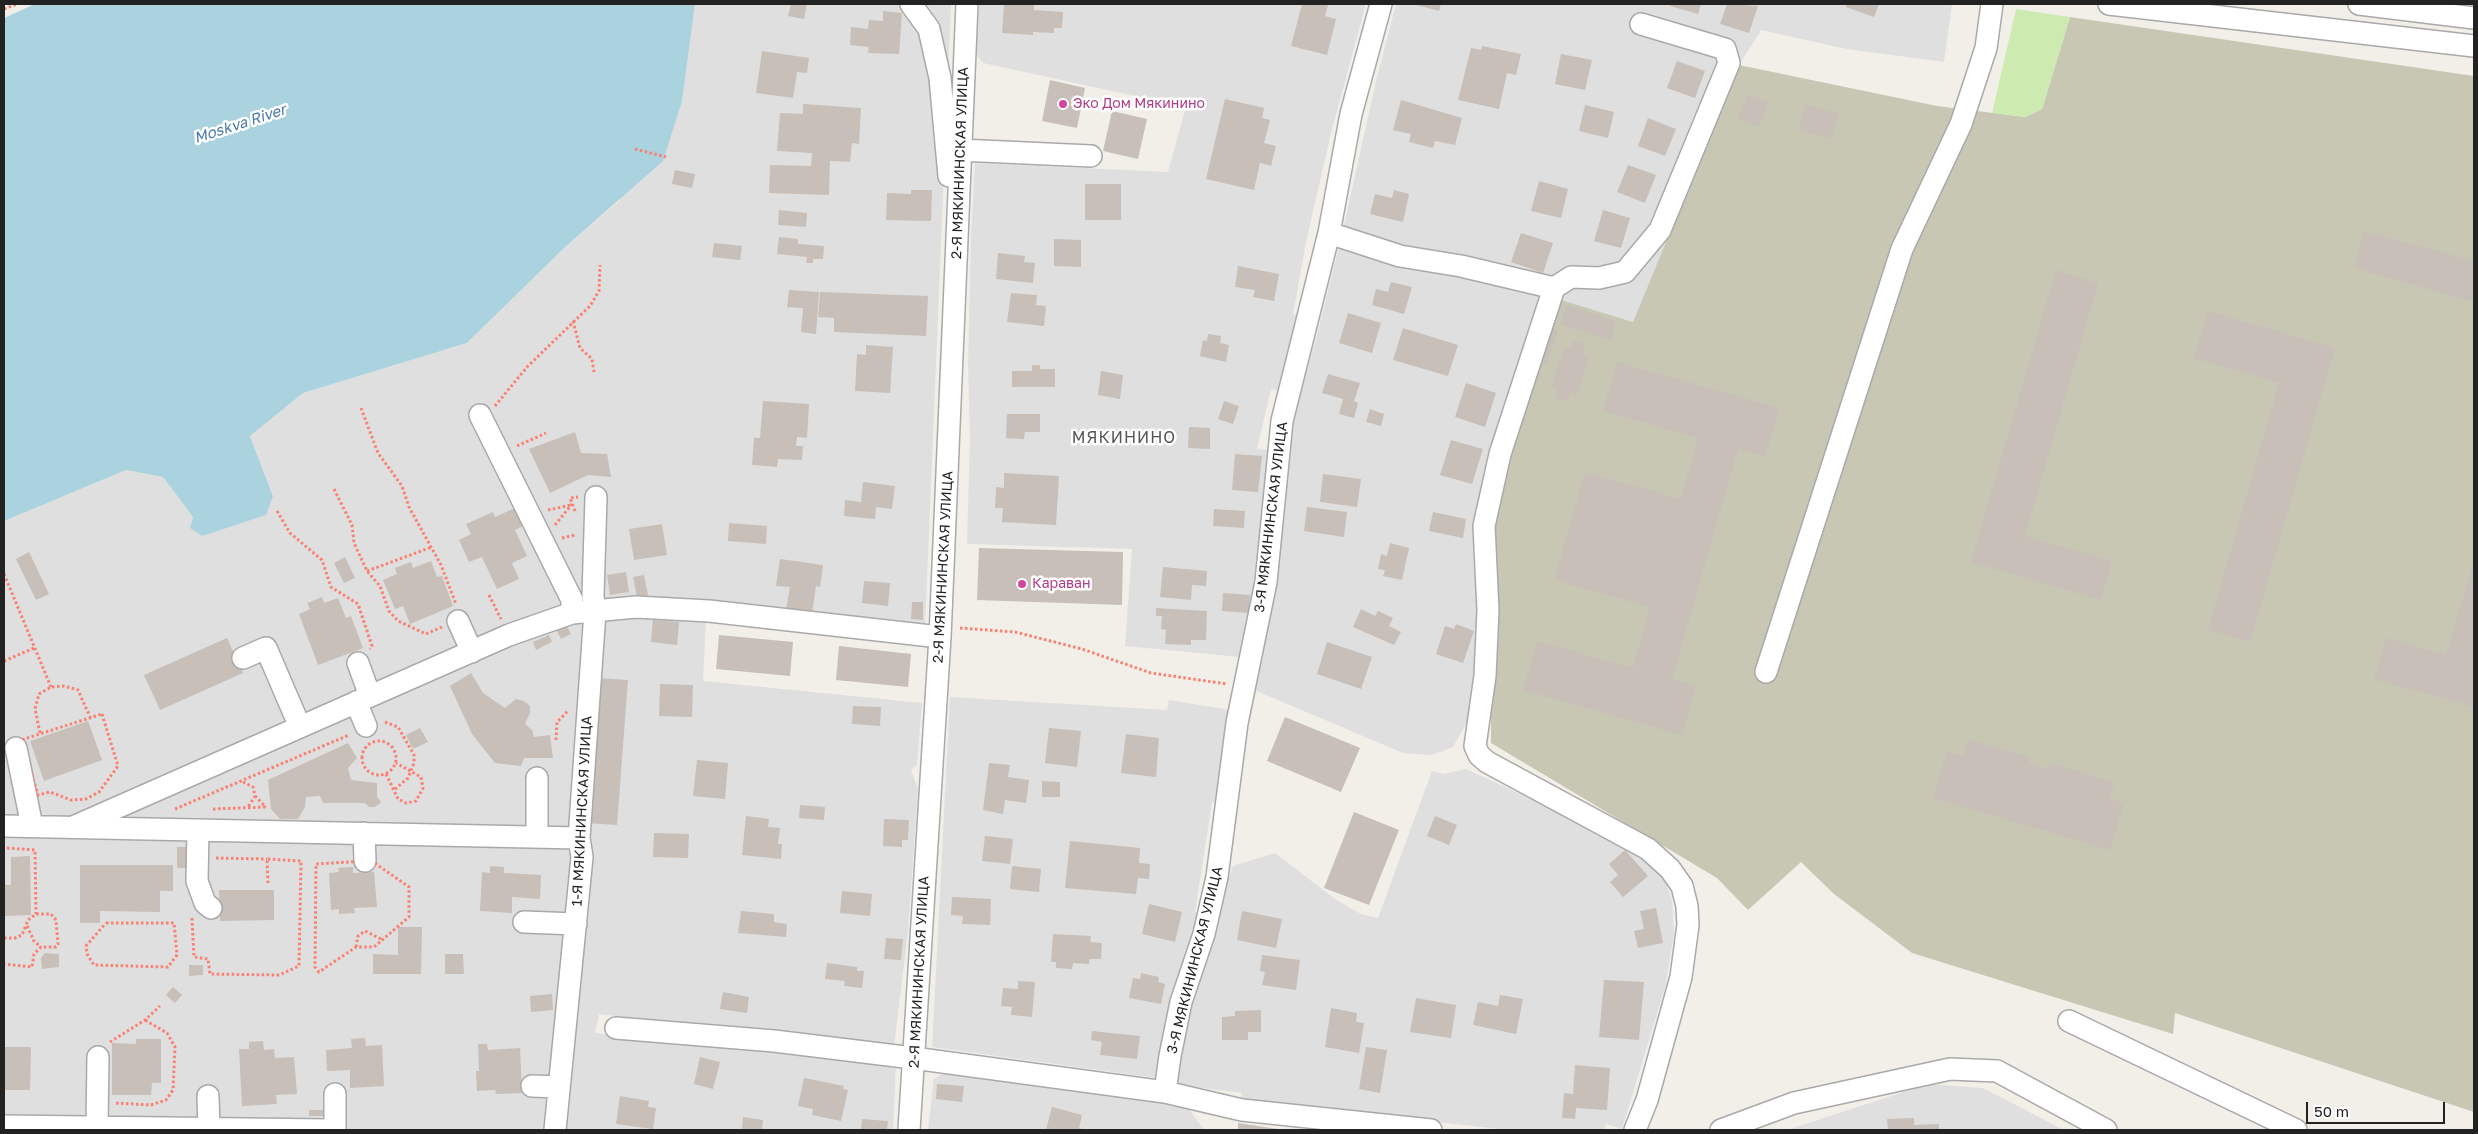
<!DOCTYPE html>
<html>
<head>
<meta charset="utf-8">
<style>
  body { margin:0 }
  #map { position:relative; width:2478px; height:1134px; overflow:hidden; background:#f2efe9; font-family:"Golos Text",sans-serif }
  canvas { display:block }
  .frame { position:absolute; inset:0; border:5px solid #222; pointer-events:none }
  .scale { position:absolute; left:2306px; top:1102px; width:139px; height:22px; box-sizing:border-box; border:2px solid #222; border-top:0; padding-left:6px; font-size:15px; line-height:18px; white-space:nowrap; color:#222; -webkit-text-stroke:4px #fff; paint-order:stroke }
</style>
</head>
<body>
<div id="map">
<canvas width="2478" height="1134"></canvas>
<div class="frame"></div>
<div class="scale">50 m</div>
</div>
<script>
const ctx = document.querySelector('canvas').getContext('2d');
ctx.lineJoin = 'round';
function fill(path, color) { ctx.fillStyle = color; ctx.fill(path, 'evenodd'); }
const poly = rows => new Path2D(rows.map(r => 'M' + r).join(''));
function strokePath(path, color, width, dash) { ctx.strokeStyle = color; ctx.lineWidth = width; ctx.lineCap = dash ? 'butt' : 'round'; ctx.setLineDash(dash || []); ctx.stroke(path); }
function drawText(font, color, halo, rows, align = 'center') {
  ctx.font = font + ' "Golos Text",sans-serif'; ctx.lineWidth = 5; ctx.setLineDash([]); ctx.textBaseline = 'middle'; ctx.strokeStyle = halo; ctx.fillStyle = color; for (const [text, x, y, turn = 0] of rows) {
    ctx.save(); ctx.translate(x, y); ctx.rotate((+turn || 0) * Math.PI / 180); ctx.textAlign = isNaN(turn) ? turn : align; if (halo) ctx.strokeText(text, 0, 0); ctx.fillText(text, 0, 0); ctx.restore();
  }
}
fill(poly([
  [695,4,951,4,925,628,636,617,706,622,703,681,922,703,917,765,911,770,918,789,908,932,894,1046,599,1014,595,1033,782,1049,896,1064,893,1130,4,1130,4,521,126,470,163,477,193,517,273,495,250,436,303,393,467,343,563,249,618,202,682,101],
  [974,4,1366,4,1331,133,1306,242,1293,314,1299,316,1280,391,1271,389,1257,449,1267,450,1264,520,1255,596,1240,657,1125,646,1132,549,967,544,970,439,968,364,971,235,975,163,1168,172,1186,107,983,63,972,50],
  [1396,4,1952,4,1944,62,1847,49,1761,30,1739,65,1633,322,1556,298,1475,524,1473,546,1479,635,1478,664,1466,724,1453,747,1432,755,1403,753,1252,689,1290,429,1316,339,1343,230,1376,81],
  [950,697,1167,710,1169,700,1230,710,1217,803,1212,802,1195,912,1202,914,1175,990,1156,1078,932,1047],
  [1466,769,1585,824,1640,853,1664,877,1672,900,1674,934,1665,987,1622,1129,1606,1124,1605,1130,1508,1130,1241,1100,1242,1093,1174,1084,1190,996,1233,866,1275,853,1335,899,1361,914,1378,918,1432,771,1444,774],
  [946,1072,1185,1103,1204,1130,928,1130,934,1079],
  [1928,1084,1983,1088,2064,1130,1787,1130]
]), '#e0dfdf');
fill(poly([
  [2070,17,2474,76,2474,1112,2175,1013,2173,1034,1912,953,1834,894,1801,862,1748,910,1717,878,1491,743,1491,528,1504,458,1555,298,1633,322,1739,65,1937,106,2025,117,2042,109]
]), '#c7c7b4');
fill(poly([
  [2016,9,2070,17,2042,109,2025,117,1992,113]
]), '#cdebb0');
fill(poly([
  [35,4,695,4,682,101,663,161,563,249,467,343,303,393,250,436,273,496,266,515,202,536,190,528,193,517,163,477,126,470,4,521,4,18]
]), '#aad3df');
fill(poly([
  [791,4,807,4,804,19,788,16],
  [1004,4,1034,4,1034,10,1063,12,1062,28,1054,28,1054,33,1033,32,1033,35,1002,33],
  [1302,4,1328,5,1325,16,1336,19,1327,55,1291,46],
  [1413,4,1441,4,1439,11],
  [1671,4,1701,4,1698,14,1670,6],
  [1727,4,1758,6,1749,33,1720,24],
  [1847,4,1879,4,1874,17,1846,7],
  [883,11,902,13,899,54,868,53,869,47,850,45,851,27,868,29,869,20,883,21],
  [1482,46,1521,54,1516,75,1507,73,1499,109,1458,100,1471,48,1481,50],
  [762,51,809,58,807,73,797,72,793,98,756,93],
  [1561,54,1592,60,1585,90,1555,84],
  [1677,61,1705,71,1695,98,1667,88],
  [1050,80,1085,88,1077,128,1042,121],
  [1748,94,1769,102,1759,127,1738,119],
  [1225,99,1264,108,1262,118,1270,120,1264,143,1276,146,1271,166,1260,163,1254,190,1206,179],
  [1401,100,1462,118,1455,145,1435,141,1433,148,1409,142,1411,134,1393,130],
  [803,104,861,108,859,144,852,143,850,162,830,161,829,195,769,193,770,165,811,166,812,153,777,151,780,113,803,114],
  [1806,104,1839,114,1831,139,1798,129],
  [1585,105,1614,112,1608,138,1579,131],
  [1112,111,1147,119,1138,159,1103,151],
  [1648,118,1676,129,1665,156,1638,146],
  [1628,165,1656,175,1645,203,1617,192],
  [675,170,695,174,692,188,672,184],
  [1539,181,1568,189,1561,218,1531,211],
  [1085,184,1121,184,1121,220,1085,220],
  [911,190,932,190,931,221,886,220,887,193,911,194],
  [1394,190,1409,194,1403,222,1370,214,1375,194,1392,198],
  [779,210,807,213,806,227,778,225],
  [1603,210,1630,218,1621,248,1594,241],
  [2364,231,2474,261,2474,302,2354,268],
  [1521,233,1553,243,1543,273,1511,262],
  [779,237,798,239,798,244,824,246,823,259,813,259,813,263,806,263,807,257,777,254],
  [1054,239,1081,240,1081,267,1054,266],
  [714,243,742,246,740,260,712,257],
  [998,253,1025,256,1024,262,1035,263,1033,283,996,279],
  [1238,266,1279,274,1274,301,1253,297,1255,290,1235,287],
  [2056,270,2098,283,2025,536,2112,561,2101,600,1971,562],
  [1391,282,1412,287,1404,314,1372,305,1376,289,1388,292],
  [789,290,819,292,816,334,801,332,803,308,787,307],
  [820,292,928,296,926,336,834,332,834,318,818,317],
  [1011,293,1037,295,1036,305,1046,306,1044,326,1007,322],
  [1554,304,1561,306,1553,329,1558,330,1547,364,1536,360],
  [1567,305,1616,321,1610,340,1561,324],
  [2208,311,2335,348,2250,642,2208,630,2279,383,2194,358],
  [1348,313,1381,323,1372,353,1339,343],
  [1403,328,1458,345,1448,376,1393,360],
  [1208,334,1221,336,1220,343,1229,345,1226,362,1200,356,1203,340,1207,341],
  [1573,341,1585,344,1582,353,1589,356,1577,394,1570,392,1567,401,1555,398,1558,388,1551,386,1564,348,1570,350],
  [866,345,893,347,890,393,855,391,857,354,866,355],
  [1617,362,1779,408,1765,457,1738,449,1672,679,1696,686,1682,735,1523,690,1537,641,1633,668,1650,607,1554,580,1585,472,1681,499,1698,438,1603,411],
  [1032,365,1040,365,1040,369,1055,369,1055,387,1012,387,1012,371,1032,371],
  [1101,371,1123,375,1120,399,1098,395],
  [1328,374,1360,383,1354,401,1358,403,1354,418,1339,414,1343,399,1322,393],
  [1466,383,1496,393,1485,427,1455,417],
  [763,401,809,404,807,438,797,437,796,446,803,446,802,460,778,459,777,467,752,465,754,438,760,438],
  [1224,401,1239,406,1233,424,1218,419],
  [1370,409,1384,414,1381,426,1366,422],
  [1007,414,1040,414,1040,432,1025,432,1024,439,1006,438],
  [1189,427,1210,428,1210,449,1188,448],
  [575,432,581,453,607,454,611,477,588,475,550,493,529,449],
  [1451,440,1483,449,1472,484,1440,475],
  [1235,454,1262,456,1258,492,1232,490],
  [1004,473,1059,476,1056,525,1002,522,1003,508,995,508,996,487,1004,488],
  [1323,474,1361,479,1357,507,1320,502],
  [863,482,895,486,892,509,876,507,875,519,844,516,845,500,861,502],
  [1307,507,1347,512,1344,537,1304,531],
  [515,508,523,526,515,530,527,556,512,563,519,579,497,589,482,557,469,562,459,540,471,534,466,524,493,512,495,517],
  [1214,509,1245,511,1244,528,1213,526],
  [1433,512,1466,519,1463,538,1429,531],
  [729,523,767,526,766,544,728,541],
  [662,524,667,555,634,560,629,529],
  [1390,543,1409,548,1402,580,1383,576,1385,570,1378,569,1381,554,1387,556],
  [979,548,1123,552,1122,605,977,600],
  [29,552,49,594,36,600,16,559],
  [345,557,355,578,344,583,334,563],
  [780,559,823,565,820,587,816,586,812,614,786,610,790,587,776,586],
  [431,561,437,577,442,576,453,606,410,624,403,606,395,609,383,580,397,574,395,568,411,562,413,568],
  [2474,561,2474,707,2374,679,2386,638,2446,655],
  [1163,567,1207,571,1206,586,1192,585,1191,600,1160,597],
  [626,572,629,592,610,595,607,575],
  [644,575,648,595,637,597,633,577],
  [864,581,890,583,888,606,862,603],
  [1223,593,1250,595,1249,613,1222,611],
  [322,597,324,603,338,598,346,618,351,616,363,648,318,665,299,614,310,609,307,603],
  [912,602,923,602,923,620,911,619],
  [1156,608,1207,611,1206,640,1191,640,1191,645,1165,644,1166,630,1161,629,1162,616,1156,616],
  [1361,609,1375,616,1378,611,1393,618,1389,626,1401,632,1394,645,1353,627],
  [653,620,679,622,677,645,651,642],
  [566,624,571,634,561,639,556,629],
  [1456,624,1474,631,1463,663,1436,654,1445,626,1454,629],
  [549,635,552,642,536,650,533,642],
  [719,635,793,642,790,676,716,669],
  [227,638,243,673,160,710,144,675],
  [1327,642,1372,657,1361,689,1317,674],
  [839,646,911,654,908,687,836,680],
  [471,673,483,693,505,708,516,699,524,701,530,706,530,713,525,724,532,730,534,737,550,735,553,758,524,758,521,766,495,763,472,734,450,686],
  [597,678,628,680,617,825,586,823],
  [660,684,693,685,692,717,659,716],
  [853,706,881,707,880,726,852,724],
  [1285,717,1360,748,1341,792,1267,761],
  [88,721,102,760,44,781,30,741],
  [420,728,428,742,413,749,406,735],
  [1049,728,1081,731,1077,767,1045,763],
  [1126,734,1159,738,1156,777,1121,773],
  [1968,739,2031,758,2029,763,2048,769,2049,763,2114,782,2110,799,2124,803,2110,850,1933,798,1947,751,1963,756],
  [348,743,357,758,348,768,351,780,377,783,377,797,381,802,375,807,369,807,365,803,323,803,320,796,306,797,305,807,298,819,280,819,271,809,268,780],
  [697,760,728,763,725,799,693,796],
  [989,763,1010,765,1008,777,1029,780,1026,803,1005,800,1003,814,983,810],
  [1042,781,1060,782,1060,797,1042,797],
  [800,805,825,807,824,820,799,818],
  [1354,812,1399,830,1369,905,1324,888],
  [746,816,769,819,768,827,780,828,778,844,782,844,781,859,742,855],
  [1435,816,1457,825,1449,845,1427,836],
  [884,819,909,820,908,840,902,840,902,847,883,846],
  [654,833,689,834,688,858,653,857],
  [985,836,1013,839,1010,864,982,861],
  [1070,841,1140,848,1139,863,1150,864,1149,879,1138,878,1136,894,1065,888],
  [177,847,193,847,194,868,177,868],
  [1625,850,1648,876,1623,897,1610,882,1618,875,1609,864],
  [30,856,31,915,4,916,4,885,11,885,11,857],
  [80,865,173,865,173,891,160,891,160,912,100,911,100,923,80,923],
  [490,866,504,867,504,873,541,875,540,899,512,897,512,913,480,911,482,872,490,873],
  [1012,866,1041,869,1039,892,1010,889],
  [353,867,353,873,374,872,377,907,354,908,355,913,339,914,339,909,331,910,329,873,339,872,338,868],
  [219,890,274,890,274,920,220,921],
  [842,891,872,894,870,916,840,913],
  [952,897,991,899,990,925,962,924,963,916,951,915],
  [1149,904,1182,912,1175,942,1142,934],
  [1656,908,1663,943,1638,948,1634,931,1644,929,1640,911],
  [741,911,774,914,774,922,787,924,786,937,738,933],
  [1242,911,1282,919,1276,948,1237,940],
  [398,927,422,927,421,974,373,974,373,954,398,955],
  [1053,934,1091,936,1090,942,1102,943,1101,959,1089,959,1089,964,1073,963,1072,969,1056,968,1056,962,1051,962],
  [886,938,903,939,901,960,884,959],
  [45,953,59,954,59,967,42,969,41,958],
  [445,954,463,954,464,974,445,974],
  [1262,955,1300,960,1296,990,1262,985,1265,972,1260,971],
  [827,963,857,967,857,971,864,971,862,988,844,986,845,981,825,979],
  [189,965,203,965,203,975,189,976],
  [1141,973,1159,977,1158,982,1165,984,1161,1004,1129,998,1133,978,1140,979],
  [1604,980,1644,982,1639,1040,1599,1037],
  [1018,981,1035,982,1032,1017,1011,1015,1012,1007,1001,1006,1003,988,1018,989],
  [173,987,182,995,175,1003,166,995],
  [723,992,749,997,747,1013,720,1009],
  [552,994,553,1010,531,1012,530,996],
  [1500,995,1523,999,1516,1034,1473,1025,1478,1002,1498,1006],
  [1416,998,1456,1005,1451,1038,1410,1032],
  [1331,1008,1357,1013,1356,1022,1364,1023,1359,1053,1325,1047],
  [1261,1010,1261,1032,1248,1032,1248,1040,1222,1040,1222,1017,1235,1016,1235,1011],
  [1092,1031,1140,1036,1137,1059,1100,1055,1102,1042,1091,1040],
  [365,1038,366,1046,382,1045,384,1086,350,1088,350,1070,327,1071,326,1050,352,1048,351,1039],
  [136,1039,161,1039,161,1083,152,1083,151,1095,112,1095,112,1043,136,1044],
  [263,1041,264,1050,274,1049,275,1058,294,1057,297,1094,276,1095,277,1104,242,1106,239,1049,249,1049,249,1042],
  [478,1044,487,1044,488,1050,520,1048,522,1093,496,1094,495,1090,477,1091,476,1071,479,1071],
  [4,1047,31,1047,30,1090,4,1090],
  [1366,1047,1387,1050,1380,1093,1359,1089],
  [700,1057,720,1062,713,1089,694,1084],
  [1575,1065,1610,1068,1607,1110,1576,1108,1575,1119,1562,1118,1564,1093,1573,1094],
  [804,1078,844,1086,843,1089,848,1090,841,1121,812,1115,813,1109,798,1106],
  [937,1084,964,1086,962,1102,936,1099],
  [620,1096,649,1101,648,1107,656,1108,653,1129,616,1124],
  [1052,1107,1082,1115,1079,1128,1086,1130,1046,1130],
  [309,1110,325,1110,325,1116,309,1116],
  [743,1117,763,1120,762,1130,742,1130],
  [1914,1118,1914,1125,1939,1124,1939,1130,1888,1130,1887,1119],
  [862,1119,888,1121,887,1130,861,1130],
  [1238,1123,1278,1129,1278,1130,1238,1130]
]), '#c7bfb8');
const minor = poly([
  [911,4,929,29,940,78,949,176],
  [2109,4,2474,46],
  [2359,4,2474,18],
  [960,150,1091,156],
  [1329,233,1400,256,1461,266,1554,288],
  [480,415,572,600,572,613],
  [458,621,472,652],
  [243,658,266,648,300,727],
  [358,663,370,696],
  [1766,672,1902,249,1961,124,1986,48,1992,4],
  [356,702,366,726],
  [16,748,32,826],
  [4,826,579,838],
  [73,827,509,635,572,613,636,607,709,611,940,637],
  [198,830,197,881,205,903,211,908],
  [364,833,365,861],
  [537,836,537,778],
  [524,922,576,924],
  [2069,1021,2296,1130],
  [616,1028,774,1041,913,1058,1165,1092,1242,1110,1431,1130],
  [532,1086,559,1087],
  [1165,1092,1170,1056,1181,1002,1204,934,1217,877,1237,723,1266,582,1282,421,1329,233,1351,114,1381,4],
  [335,1094,335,1130],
  [208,1096,209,1129],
  [4,1126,327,1130],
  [97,1127,98,1057],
  [555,1130,582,857,579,838,595,612,593,596,596,497],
  [909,1130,940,637,967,4],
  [1635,1130,1647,1100,1681,977,1688,925,1687,906,1682,886,1670,869,1648,849,1487,762,1479,755,1475,746,1485,676,1488,610,1484,526,1500,454,1554,288,1571,277,1599,278,1625,272,1660,230,1729,63,1725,49,1641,24],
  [1721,1130,1794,1103,1950,1069,1997,1071,2106,1130]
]);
strokePath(minor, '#a9a9a9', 24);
strokePath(poly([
  [4,9,17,4],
  [635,149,666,157],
  [573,321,580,348,592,359,594,372],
  [495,406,527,367,590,306,599,291,600,265],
  [361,408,378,453,402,486,409,507,441,565,456,604],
  [517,446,546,433],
  [334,489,352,525,354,543,367,571,380,586,389,611,398,621,426,634,442,627],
  [548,510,571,505],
  [277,511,290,533,322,560,331,587,358,604,372,646,370,649],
  [575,511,570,498,578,497],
  [555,525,572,504],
  [562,538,575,535],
  [367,571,432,547],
  [4,574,51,687],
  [489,595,501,619],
  [960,628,1015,632,1082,649,1151,673,1227,684],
  [4,661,34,648],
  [102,714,118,766,99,792,86,799,71,800,50,792,38,795,21,740,102,714],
  [385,722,398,727,414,755,414,763,408,778,394,790],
  [40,733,35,709,39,694,51,687,64,686,78,690,90,717],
  [556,740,557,722,568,711],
  '362 758a17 17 0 1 1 34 0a17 17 0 1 1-34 0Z',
  [386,774,398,799,406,803,416,801,423,788,421,777,396,763],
  [243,782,253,787,255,796,248,807],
  [255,796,266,807],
  [175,809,349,735],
  [213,809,266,807],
  [7,848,35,850,36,914],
  [216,858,267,859],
  [365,861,376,864,409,887,409,917,374,947,356,947,319,972,315,967,316,864,365,861],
  [192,918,194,957,208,959,210,974,279,975,299,966,301,861,267,859,268,885],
  [106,923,174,923,177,955,168,967,94,965,87,954,86,946,106,923],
  [27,926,34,941,41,947],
  [4,938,15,938,22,935,28,920,36,914,51,914,56,920,58,944,56,947,41,947,34,954,32,967,4,964],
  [356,947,358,936,365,931,383,940],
  [110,1042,145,1020,160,1006],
  [116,1103,151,1105,166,1100,173,1090,175,1047,167,1033,145,1020]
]), '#fa8072', 3, [2.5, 2.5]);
strokePath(minor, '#fff', 21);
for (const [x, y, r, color] of [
  [1063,104,5,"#d1479c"],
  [1022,584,5,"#d1479c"]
]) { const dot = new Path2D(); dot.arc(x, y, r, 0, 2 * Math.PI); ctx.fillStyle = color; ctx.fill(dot); strokePath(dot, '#fff', 2); }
drawText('14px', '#b23c85', '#fff', [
  ["Эко Дом Мякинино",1073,104],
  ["Караван",1032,584]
], 'left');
drawText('14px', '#222', '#fff', [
  ["2-Я МЯКИНИНСКАЯ УЛИЦА",960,163,-88],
  ["3-Я МЯКИНИНСКАЯ УЛИЦА",1271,517,-83],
  ["2-Я МЯКИНИНСКАЯ УЛИЦА",943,567,-87],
  ["1-Я МЯКИНИНСКАЯ УЛИЦА",582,811,-87],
  ["3-Я МЯКИНИНСКАЯ УЛИЦА",1195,960,-76],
  ["2-Я МЯКИНИНСКАЯ УЛИЦА",919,972,-87]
]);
drawText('italic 15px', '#4a7aab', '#fff', [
  ["Moskva River",240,124,-18]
]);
ctx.letterSpacing = '1px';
drawText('16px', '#555', '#fff', [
  ["МЯКИНИНО",1124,438]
]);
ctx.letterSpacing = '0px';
</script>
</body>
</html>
